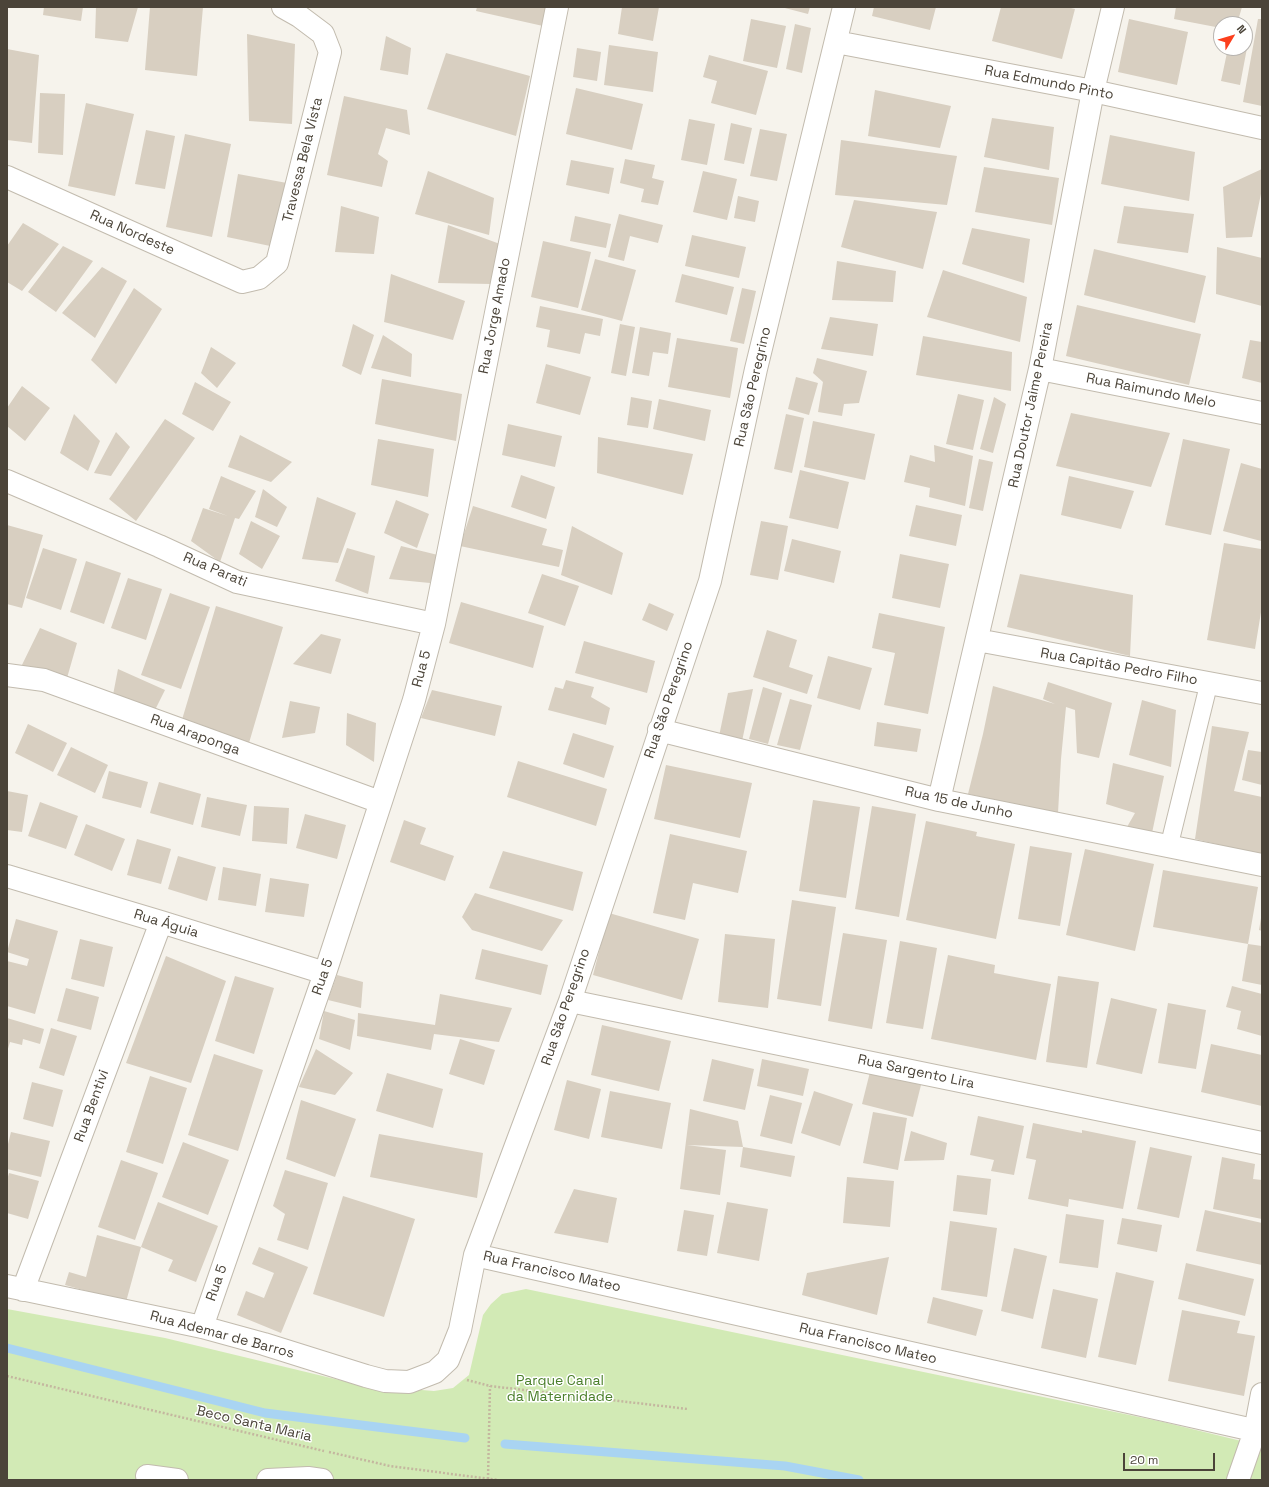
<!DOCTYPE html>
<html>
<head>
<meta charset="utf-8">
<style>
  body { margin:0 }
  #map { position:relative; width:1269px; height:1487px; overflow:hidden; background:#f6f3ec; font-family:"Space Grotesk",sans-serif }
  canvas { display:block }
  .frame { position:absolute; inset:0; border:8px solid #4b4439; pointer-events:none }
  .north { position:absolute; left:1213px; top:16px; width:40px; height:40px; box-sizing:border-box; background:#fff; border:1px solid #b7b4b0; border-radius:50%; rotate:52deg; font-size:11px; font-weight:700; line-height:16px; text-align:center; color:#4b4439 }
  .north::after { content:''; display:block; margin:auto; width:14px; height:18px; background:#fc3f1d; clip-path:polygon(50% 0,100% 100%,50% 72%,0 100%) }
  .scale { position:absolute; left:1123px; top:1453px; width:92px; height:18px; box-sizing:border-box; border:2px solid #4b4439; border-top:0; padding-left:5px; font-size:12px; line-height:14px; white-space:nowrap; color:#4b4439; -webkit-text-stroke:3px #fff; paint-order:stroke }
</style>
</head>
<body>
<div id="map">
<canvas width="1269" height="1487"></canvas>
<div class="frame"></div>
<div class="north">N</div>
<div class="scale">20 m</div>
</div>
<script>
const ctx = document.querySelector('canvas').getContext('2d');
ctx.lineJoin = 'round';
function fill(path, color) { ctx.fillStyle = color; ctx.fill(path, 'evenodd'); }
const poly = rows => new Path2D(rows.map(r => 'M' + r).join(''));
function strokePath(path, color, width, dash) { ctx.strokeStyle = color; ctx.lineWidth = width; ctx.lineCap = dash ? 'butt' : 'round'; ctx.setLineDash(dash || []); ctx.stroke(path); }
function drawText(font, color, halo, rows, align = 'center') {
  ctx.font = font + ' "Space Grotesk",sans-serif'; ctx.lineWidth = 3; ctx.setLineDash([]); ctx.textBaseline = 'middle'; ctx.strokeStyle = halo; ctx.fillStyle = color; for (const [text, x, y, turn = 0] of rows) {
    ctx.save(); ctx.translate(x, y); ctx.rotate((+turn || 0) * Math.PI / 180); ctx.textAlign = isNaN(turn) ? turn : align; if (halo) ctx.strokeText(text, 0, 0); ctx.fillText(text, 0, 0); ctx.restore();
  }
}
fill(poly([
  [526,1289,1163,1422,1262,1446,1262,1480,7,1480,7,1309,165,1338,360,1385,434,1391,453,1388,469,1375,483,1315,491,1304,502,1294]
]), '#d2eab5');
strokePath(poly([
  [7,1348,265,1413,465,1438],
  [505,1444,785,1466,859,1480]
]), '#a9d4f2', 9);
fill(poly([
  [44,7,83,7,81,21,43,15],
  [96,7,138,7,128,42,95,38],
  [150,7,203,7,197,76,145,70],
  [477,7,547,7,543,26,476,11],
  [622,7,659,7,653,41,618,34],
  [781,7,810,7,808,14],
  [874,7,936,7,930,30,872,16],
  [1001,7,1067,7,1075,9,1062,59,992,41],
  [1176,7,1242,7,1237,24,1221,24,1221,28,1174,19],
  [751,19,786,26,777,68,743,61],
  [1129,19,1188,32,1177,85,1118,72],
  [1258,19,1262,19,1262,106,1243,102],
  [795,24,811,28,802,73,786,69],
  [247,34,295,44,292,124,249,121],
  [386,36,411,48,408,75,380,70],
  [609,45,658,52,653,92,604,85],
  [577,48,601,52,597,81,573,77],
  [1228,48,1247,48,1240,85,1221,81],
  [7,49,39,55,32,143,7,140],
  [446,53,530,76,516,136,427,109],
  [709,55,768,71,756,115,711,103,717,81,703,77],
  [576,88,643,104,632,150,566,134],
  [875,90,951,106,940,148,868,136],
  [40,93,65,94,63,155,38,153],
  [344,96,407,110,410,135,386,128,378,154,388,161,382,187,327,175],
  [86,103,134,114,115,196,68,186],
  [992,118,1054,127,1049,170,984,157],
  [689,119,715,124,707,165,681,160],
  [731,123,752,128,744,164,724,160],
  [760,129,787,134,777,181,750,176],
  [146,130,175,136,165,189,135,184],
  [185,134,231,144,212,237,166,227],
  [1110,135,1195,152,1189,201,1101,184],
  [841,140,957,156,947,205,835,195],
  [625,159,655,165,652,178,664,181,658,205,641,202,644,189,620,183],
  [571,160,614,168,609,194,566,185],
  [984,167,1059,178,1052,225,975,212],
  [1262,169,1262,189,1252,237,1226,238,1223,187],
  [428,171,494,198,489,235,415,214],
  [703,171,737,179,727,220,693,212],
  [238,174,287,183,275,247,227,237],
  [738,196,759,201,755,222,734,218],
  [854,200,937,212,923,269,841,247],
  [341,206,379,217,374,254,335,252],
  [1124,206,1194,214,1188,253,1117,243],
  [619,214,663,225,658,243,630,236,624,261,608,257],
  [575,216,611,224,606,248,570,241],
  [23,223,59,244,22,291,7,282,7,246],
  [448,225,500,244,491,284,438,283],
  [972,228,1030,239,1024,283,962,264],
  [692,235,746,247,739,278,685,266],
  [543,241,591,252,578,308,531,297],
  [63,246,93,261,56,312,28,292],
  [1217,247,1262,258,1262,306,1216,294],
  [1094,249,1206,276,1195,323,1084,295],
  [595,259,636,270,622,321,581,310],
  [837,261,896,271,893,302,832,300],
  [102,267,127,281,95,338,62,313],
  [943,270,1027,297,1020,342,927,317],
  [391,274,465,301,453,340,384,322],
  [682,274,734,287,727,315,675,302],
  [134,288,162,309,116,384,91,360],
  [742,288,756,291,744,344,730,341],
  [1077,305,1201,334,1189,385,1066,356],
  [540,306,603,319,600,336,585,333,580,354,547,347,550,330,536,327],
  [830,317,878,324,873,356,821,349],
  [353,324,374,335,361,375,342,366],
  [620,324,635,327,626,376,611,373],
  [640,327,671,333,668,354,653,352,649,376,632,373],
  [383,335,412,354,411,377,371,368],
  [923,336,1012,352,1011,391,916,375],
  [677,338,738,348,730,398,668,387],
  [1250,340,1262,342,1262,383,1242,378],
  [211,347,236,363,217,388,201,373],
  [817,358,867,371,859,403,844,404,842,416,818,412,823,382,813,373],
  [546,364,591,377,580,415,536,403],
  [796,377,818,383,809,415,788,409],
  [382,379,462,394,456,441,375,424],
  [195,382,231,402,213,431,182,414],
  [22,386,50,408,25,441,7,426,7,408],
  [958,394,984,400,973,450,946,444],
  [631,397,652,401,648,428,627,425],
  [994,397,1006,404,993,453,980,449],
  [659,399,711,410,705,441,653,429],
  [1071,413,1170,433,1151,487,1056,466],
  [74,414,100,441,88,471,60,453],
  [786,414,804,418,792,473,774,469],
  [165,419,195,438,136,521,109,499],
  [813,421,875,434,865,480,804,467],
  [508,424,562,436,555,467,502,455],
  [116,432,130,447,111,476,94,473],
  [240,435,292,462,271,482,228,467],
  [598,437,693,454,683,495,597,473],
  [378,439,434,449,428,497,371,485],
  [1183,439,1230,449,1211,535,1165,525],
  [934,445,973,456,965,506,929,497,930,488,904,482,910,455,935,462],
  [979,459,993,462,983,511,969,508],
  [1241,463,1262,469,1261,541,1223,531],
  [800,470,849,482,838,529,789,518],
  [521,475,555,487,546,519,511,507],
  [221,476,256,491,239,519,235,518,220,562,191,541,203,508,228,516,209,509],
  [1069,476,1134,491,1121,529,1061,515],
  [263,489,287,507,277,527,255,517],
  [317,497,356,513,338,563,302,559],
  [396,500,429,514,417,548,384,533],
  [916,505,962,515,956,546,909,536],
  [473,506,547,529,542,545,563,550,559,567,460,546],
  [251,521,280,536,262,569,239,554],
  [761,521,788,526,778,580,750,575],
  [7,525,43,535,22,608,7,604],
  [572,526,623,553,612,595,561,575],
  [792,539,841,551,834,583,784,571],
  [1224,543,1261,549,1262,551,1262,606,1255,649,1207,640],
  [401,546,438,555,430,583,389,579],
  [43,548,77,559,61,610,26,598],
  [347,548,375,556,368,594,335,581],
  [900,554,949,564,940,608,892,598],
  [86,561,121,573,104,624,70,612],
  [542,574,579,586,565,626,528,613],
  [1020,574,1133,595,1130,656,1007,627],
  [128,578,162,589,146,640,111,628],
  [170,593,210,607,181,689,141,675],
  [461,602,544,626,533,668,449,643],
  [649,603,674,614,667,631,642,620],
  [216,606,283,627,249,743,181,723],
  [879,613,945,627,928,714,884,705,895,653,872,648],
  [40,628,77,643,67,678,20,669],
  [767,630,797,640,789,667,813,675,807,694,753,677],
  [321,634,341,639,331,674,293,664],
  [584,641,655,661,647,693,575,673],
  [828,656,872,668,860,710,817,698],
  [118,669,165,690,155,710,112,700],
  [566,680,594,687,591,697,610,708,606,725,548,710,555,687,563,689],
  [1048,682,1112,703,1099,758,1077,753,1075,710,1066,707,1061,759,1058,813,968,794,983,734,993,686,1055,704,1043,699],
  [763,687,782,693,768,744,749,739],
  [753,689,741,746,718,741,728,693],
  [432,690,502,706,495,736,421,718],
  [790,699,812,705,800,750,777,745],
  [1142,700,1176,710,1171,767,1129,755],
  [290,701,320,707,315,733,282,738],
  [347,713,376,723,374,762,346,745],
  [877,722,921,729,917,752,874,746],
  [28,724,67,743,53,772,15,753],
  [1212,726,1249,732,1234,791,1262,797,1262,855,1195,839],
  [573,733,614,746,604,778,563,764],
  [71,747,108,765,95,793,57,775],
  [1248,750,1262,752,1262,785,1242,780],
  [518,761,607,789,596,826,507,797],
  [1113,763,1164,776,1152,833,1127,827,1135,813,1106,804],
  [666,765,752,783,740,838,654,819],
  [109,771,148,782,141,808,102,798],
  [159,782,201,794,193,825,150,813],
  [7,791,28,795,22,832,7,830],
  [207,797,247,805,240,836,201,827],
  [813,800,860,807,846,898,799,891],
  [40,802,78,816,66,849,28,836],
  [254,806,289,808,287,844,252,841],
  [872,806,916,814,899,917,855,909],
  [305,814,346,825,337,859,296,848],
  [404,820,426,828,420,844,454,856,445,881,390,862],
  [926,821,977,832,976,836,1015,844,996,939,906,920],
  [86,824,125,839,112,871,74,855],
  [670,834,747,851,738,893,693,883,685,920,653,913],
  [137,839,171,849,161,884,127,875],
  [1030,846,1072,853,1060,926,1018,919],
  [1085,849,1154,864,1135,951,1066,935],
  [503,851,583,872,573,911,489,888],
  [178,856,216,867,207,901,168,889],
  [223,867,261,874,256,906,218,900],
  [1163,870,1258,887,1248,944,1153,927],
  [270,878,309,884,304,917,265,912],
  [475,893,563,920,542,951,472,930,462,917],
  [792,900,836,907,821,1006,777,999],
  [609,913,699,939,682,1000,593,975],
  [1261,918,1262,918,1262,931,1259,930],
  [16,919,58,931,35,1014,7,1006,7,961,27,966,29,959,7,952],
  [843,933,887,940,872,1029,828,1021],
  [725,934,775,939,768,1008,718,1002],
  [80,939,113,947,104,987,71,979],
  [900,941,937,948,923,1029,886,1023],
  [1248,944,1262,946,1262,985,1242,981],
  [482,949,548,965,541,995,475,979],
  [948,955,995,965,994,973,1051,984,1036,1060,931,1039],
  [166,956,226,981,191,1083,126,1063],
  [337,975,363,982,361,1008,328,1000],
  [235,976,274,988,254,1054,215,1041],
  [1058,976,1099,982,1087,1068,1046,1062],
  [1232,986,1262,994,1262,1036,1237,1029,1241,1011,1226,1007],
  [66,988,99,997,91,1030,57,1021],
  [440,994,512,1008,499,1042,434,1034,431,1050,357,1036,358,1013,435,1025],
  [1111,998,1157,1009,1142,1074,1096,1064],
  [1168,1003,1206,1010,1196,1069,1158,1063],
  [324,1011,355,1020,350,1050,319,1039],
  [7,1018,44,1029,40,1044,23,1039,22,1045,10,1042,7,1052],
  [602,1025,671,1041,659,1091,591,1075],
  [51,1028,77,1036,64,1076,39,1068],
  [460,1039,495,1050,484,1085,449,1074],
  [1211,1044,1262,1055,1262,1106,1201,1092],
  [316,1049,353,1073,335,1095,299,1087],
  [214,1054,263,1070,238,1151,188,1135],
  [712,1059,754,1069,745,1110,703,1101],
  [762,1059,809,1069,803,1096,757,1086],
  [870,1072,921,1085,913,1117,862,1104],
  [387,1073,443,1089,433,1128,376,1111],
  [150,1076,187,1088,163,1164,126,1152],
  [567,1080,601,1089,589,1139,554,1130],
  [32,1082,63,1090,53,1127,23,1119],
  [610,1091,671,1103,662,1149,601,1137],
  [814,1091,853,1104,840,1146,801,1133],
  [770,1095,802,1103,792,1144,760,1136],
  [301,1100,356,1119,335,1177,286,1159],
  [690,1109,738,1121,743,1147,687,1145,726,1150,720,1195,680,1189],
  [873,1112,907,1118,898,1170,863,1163],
  [978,1116,1024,1126,1014,1175,991,1171,994,1160,970,1155],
  [1033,1123,1082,1133,1082,1130,1136,1141,1123,1209,1069,1199,1068,1207,1028,1199,1036,1160,1026,1158],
  [911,1131,947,1143,944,1160,904,1161],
  [11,1132,50,1141,41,1177,7,1169,7,1148],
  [379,1134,483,1153,477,1198,370,1177],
  [183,1142,229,1160,208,1215,162,1197],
  [743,1147,795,1156,791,1177,740,1167],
  [1150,1147,1192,1156,1179,1218,1137,1209],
  [1222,1157,1255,1164,1253,1179,1262,1180,1262,1219,1213,1209],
  [121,1160,158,1173,135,1240,98,1227],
  [285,1170,328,1183,308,1250,277,1240,285,1214,273,1206],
  [9,1173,39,1181,28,1219,7,1213,7,1180],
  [957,1175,991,1179,987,1215,953,1211],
  [847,1177,894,1181,890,1227,843,1223],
  [574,1189,617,1198,608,1243,554,1233],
  [343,1196,415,1219,384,1317,313,1294],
  [158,1202,218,1226,196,1282,168,1271,173,1260,141,1247],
  [727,1202,768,1209,759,1261,717,1253],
  [684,1210,714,1215,707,1256,677,1251],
  [1205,1210,1262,1223,1262,1265,1196,1251],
  [1066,1214,1104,1220,1098,1268,1059,1263],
  [1122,1218,1162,1225,1157,1252,1117,1244],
  [950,1221,997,1228,987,1297,941,1290],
  [97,1235,141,1247,126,1302,65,1285,69,1272,86,1277],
  [259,1247,308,1267,281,1333,237,1315,246,1291,264,1298,274,1273,252,1264],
  [1014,1248,1047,1256,1033,1319,1001,1311],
  [889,1257,877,1315,802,1295,807,1273],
  [1186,1263,1254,1279,1245,1316,1178,1299],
  [1116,1272,1154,1281,1136,1365,1098,1357],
  [1053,1289,1098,1299,1086,1358,1041,1348],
  [933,1297,983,1310,976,1336,927,1323],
  [1182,1310,1240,1321,1237,1333,1255,1336,1244,1396,1168,1381]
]), '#d8cfc1');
const lane = poly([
  [1169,846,1209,683]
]);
const street = poly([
  [836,42,1093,91,1262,128],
  [7,177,242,282,259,278,277,263,330,52,323,34,299,16,283,7],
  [1040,369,1262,413],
  [7,481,159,546,237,582,434,624],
  [977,640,1262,693],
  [7,675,44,680,380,802],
  [659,730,939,800,1262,865],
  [939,800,1040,369,1093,91,1113,7],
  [7,876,161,922,325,973],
  [570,1001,1262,1143],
  [475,1255,1262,1432],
  [7,1286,202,1327,264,1344,366,1376,385,1381,409,1382,435,1372,448,1360,460,1330,475,1255,570,1001,710,581,756,369,844,7],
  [23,1290,161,922],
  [202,1327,325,973,414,700,434,624,557,7],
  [147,1476,177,1480],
  [268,1480,308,1478,322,1480],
  [1238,1480,1255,1431,1262,1394]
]);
strokePath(lane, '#c2bbae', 19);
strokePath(street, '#c2bbae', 24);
strokePath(poly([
  [7,1376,324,1451],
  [467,1380,490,1386,688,1409],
  [329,1452,390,1466,498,1480],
  [488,1479,490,1386]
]), '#c4b79f', 2.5, [2, 2]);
strokePath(lane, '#fff', 17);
strokePath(street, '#fff', 22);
drawText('14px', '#4b4439', '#fff', [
  ["Rua Edmundo Pinto",1049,83,11],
  ["Travessa Bela Vista",303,160,-76],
  ["Rua Nordeste",132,233,24],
  ["Rua Jorge Amado",495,316,-79],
  ["Rua São Peregrino",753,387,-77],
  ["Rua Raimundo Melo",1151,391,11],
  ["Rua Doutor Jaime Pereira",1031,405,-78],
  ["Rua Parati",215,570,23],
  ["Rua Capitão Pedro Filho",1119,667,10],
  ["Rua 5",422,669,-75],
  ["Rua São Peregrino",669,700,-71],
  ["Rua Araponga",195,735,20],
  ["Rua 15 de Junho",959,803,12],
  ["Rua Águia",166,924,17],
  ["Rua 5",323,977,-71],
  ["Rua São Peregrino",566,1007,-71],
  ["Rua Sargento Lira",916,1072,12],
  ["Rua Bentivi",92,1106,-70],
  ["Rua Francisco Mateo",552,1272,13],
  ["Rua 5",217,1283,-71],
  ["Rua Ademar de Barros",222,1335,15],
  ["Rua Francisco Mateo",868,1344,13],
  ["Beco Santa Maria",254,1424,13]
]);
drawText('14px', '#4a7f2a', '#fff', [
  ["Parque Canal",560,1381],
  ["da Maternidade",560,1397]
]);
</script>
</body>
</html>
